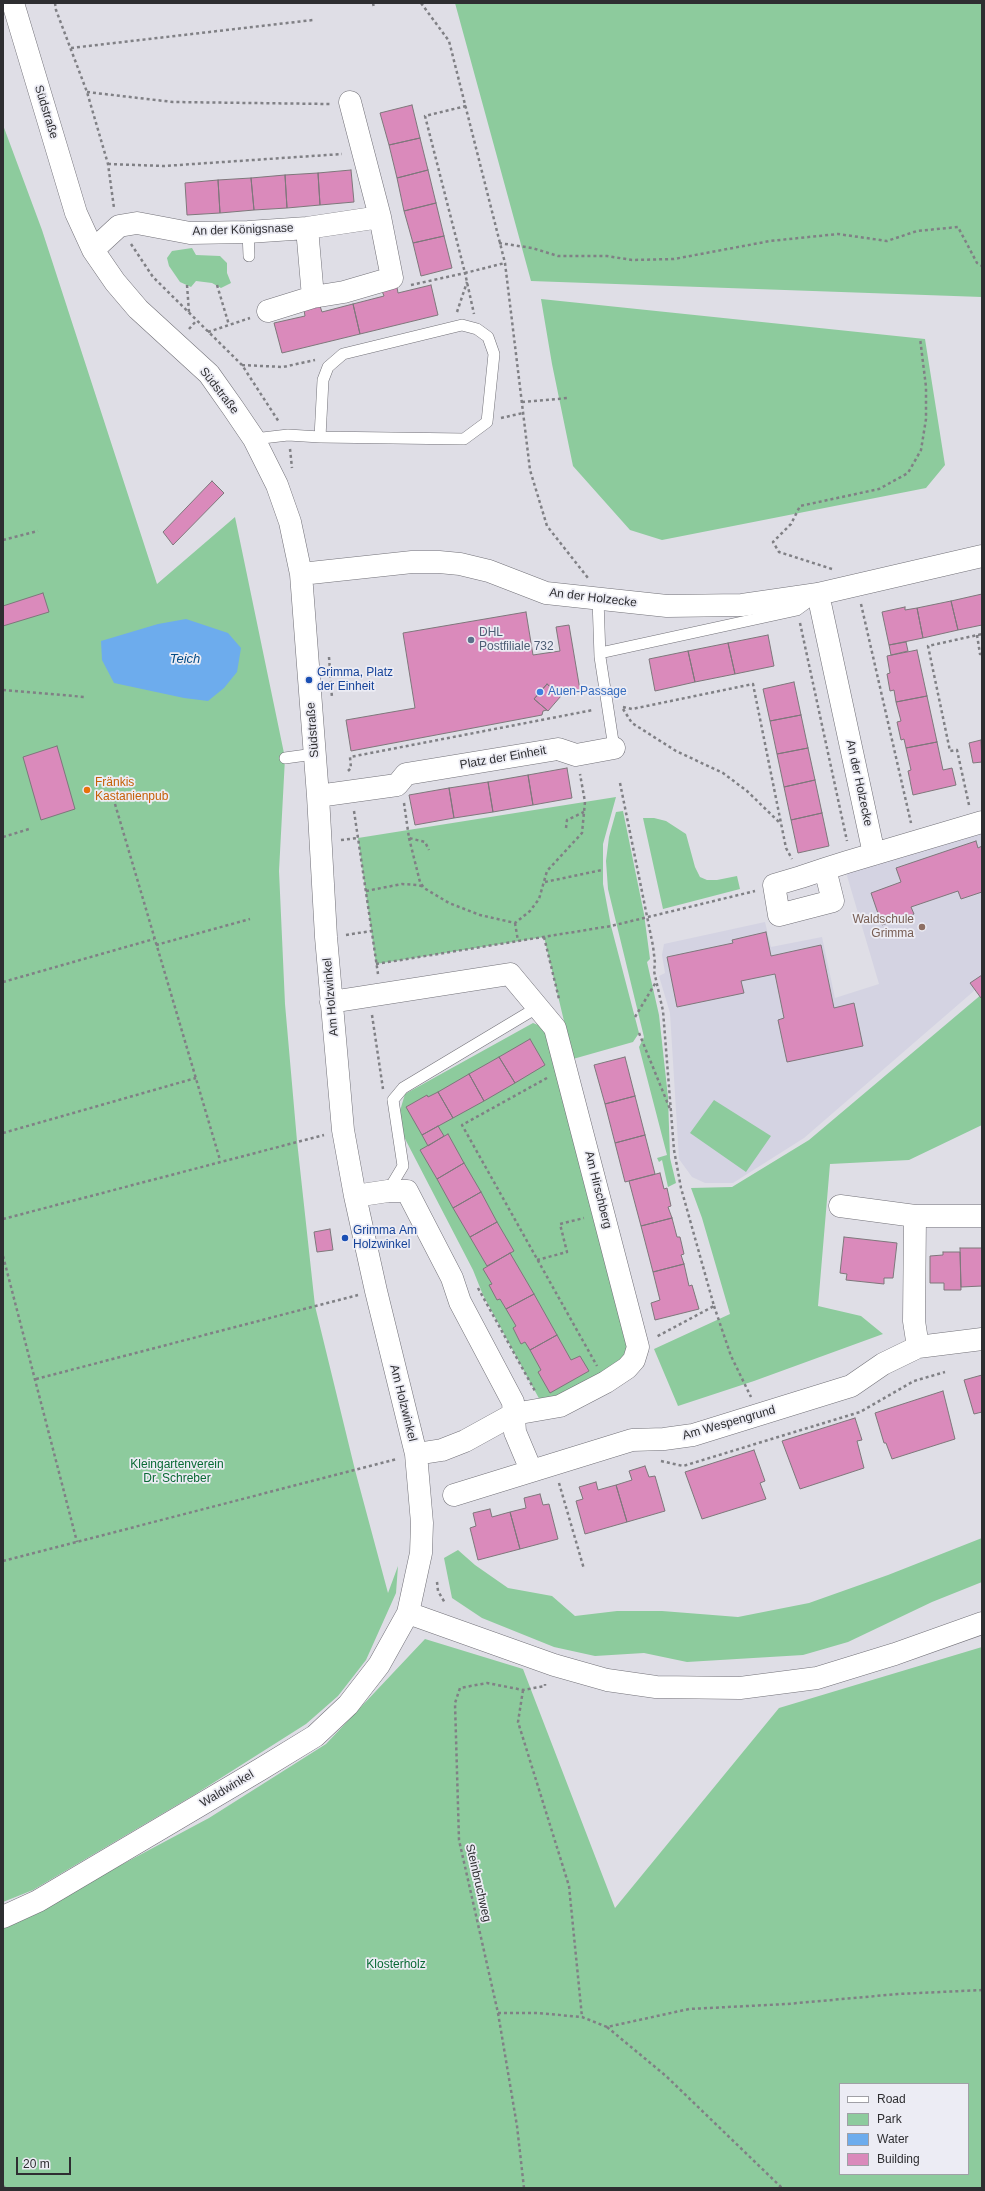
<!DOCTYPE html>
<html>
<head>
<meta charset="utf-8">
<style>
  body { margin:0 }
  #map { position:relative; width:985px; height:2191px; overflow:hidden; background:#dfdee6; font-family:Arial,sans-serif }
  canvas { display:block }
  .frame { position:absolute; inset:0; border:4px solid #2e2e31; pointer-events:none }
  .legend { position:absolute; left:839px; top:2083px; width:130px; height:92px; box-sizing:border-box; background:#ececf4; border:1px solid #a0a0a6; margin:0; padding:5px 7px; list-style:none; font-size:12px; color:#2e2e31 }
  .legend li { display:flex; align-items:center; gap:8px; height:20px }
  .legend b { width:20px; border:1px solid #a0a0a6 }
  .scale { position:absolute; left:16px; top:2157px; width:55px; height:18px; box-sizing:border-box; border:2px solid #2e2e31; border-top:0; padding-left:5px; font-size:12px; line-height:14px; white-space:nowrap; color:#2e2e31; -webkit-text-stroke:3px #ececf4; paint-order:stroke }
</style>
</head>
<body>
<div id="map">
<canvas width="985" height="2191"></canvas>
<div class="frame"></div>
<ul class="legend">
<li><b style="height:5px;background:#fff"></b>Road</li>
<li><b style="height:11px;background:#8dcb9d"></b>Park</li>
<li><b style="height:11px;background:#6daced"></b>Water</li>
<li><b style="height:11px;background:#da8abb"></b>Building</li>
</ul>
<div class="scale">20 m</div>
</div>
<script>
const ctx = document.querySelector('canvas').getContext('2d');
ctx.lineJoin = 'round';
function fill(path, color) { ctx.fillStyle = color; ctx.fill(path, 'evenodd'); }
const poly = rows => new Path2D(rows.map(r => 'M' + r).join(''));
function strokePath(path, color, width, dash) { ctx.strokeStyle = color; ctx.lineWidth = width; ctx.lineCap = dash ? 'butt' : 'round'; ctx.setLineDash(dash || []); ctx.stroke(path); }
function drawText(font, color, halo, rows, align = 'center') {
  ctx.font = font + ' Arial,sans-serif'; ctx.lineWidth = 3.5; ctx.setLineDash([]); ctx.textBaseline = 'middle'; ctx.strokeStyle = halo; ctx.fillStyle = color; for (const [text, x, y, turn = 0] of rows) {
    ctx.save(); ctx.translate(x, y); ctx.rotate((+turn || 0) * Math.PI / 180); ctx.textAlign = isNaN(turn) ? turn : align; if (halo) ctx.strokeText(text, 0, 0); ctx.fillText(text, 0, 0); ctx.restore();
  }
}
fill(poly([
  [982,827,982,984,804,1138,733,1183,705,1183,692,1177,679,1159,670,1013,659,976,665,973,662,955,664,944,765,922,771,947,822,937,835,998,879,984,845,869]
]), '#d4d3e2');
fill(poly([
  [455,3,982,3,982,297,531,281],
  [3,125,42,230,157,584,235,517,285,758,279,871,285,1004,297,1141,315,1306,355,1470,388,1593,398,1566,396,1593,366,1660,338,1696,306,1724,194,1795,33,1890,3,1902],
  [192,248,196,255,220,256,227,263,227,273,231,283,221,288,212,283,196,281,191,287,180,282,169,266,167,258,172,251],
  [541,299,925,339,945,465,926,488,662,540,630,530,573,466,552,364],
  [616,797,603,844,603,884,611,926,639,1033,633,1042,573,1059,544,937,376,964,358,838],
  [623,811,644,914,650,959,647,962,659,1015,668,1097,670,1158,676,1183,668,1187,662,1160,659,1162,657,1158,667,1155,639,1047,644,1037,608,889,606,861,609,837,616,812],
  [643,818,654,818,666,821,686,834,695,867,700,877,707,880,717,880,737,876,740,889,663,909],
  [982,994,982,1125,909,1160,830,1164,818,1306,861,1316,883,1334,754,1381,678,1406,654,1349,730,1314,702,1218,691,1188,732,1187,809,1140],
  [533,1023,548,1029,629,1356,621,1367,542,1404,483,1295,473,1270,402,1133,399,1114,405,1094],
  [714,1100,771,1136,746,1172,690,1133],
  [982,1538,982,1582,932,1602,848,1642,803,1655,687,1662,644,1653,595,1656,554,1647,482,1618,452,1598,444,1558,458,1550,475,1565,508,1588,552,1596,575,1616,617,1611,662,1611,738,1617,809,1603,888,1575],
  [425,1639,523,1669,615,1908,779,1708,982,1647,982,2188,3,2188,3,1928,209,1818,326,1744],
  [840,2084,968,2084,968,2174,840,2174]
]), '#8dcb9d');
fill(poly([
  [186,619,228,633,241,648,237,672,224,688,208,701,184,698,114,683,102,660,101,641,158,624]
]), '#6daced');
const building = poly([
  [412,105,420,138,389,145,380,113,412,105],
  [420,138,428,170,397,178,389,145,420,138],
  [351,170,354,202,320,205,318,173,351,170],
  [428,170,436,203,404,211,397,178,428,170],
  [318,173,320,205,287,208,285,175,318,173],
  [285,175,287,208,254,210,251,178,285,175],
  [251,178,254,210,220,213,218,180,251,178],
  [218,180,220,213,187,215,185,183,218,180],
  [436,203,444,236,413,243,404,211,436,203],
  [444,236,452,268,421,276,413,243,444,236],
  [431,285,438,315,360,334,353,304,384,296,382,291,397,287,398,293,431,285],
  [353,304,360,334,282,353,274,323,305,316,304,310,320,306,322,312,353,304],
  [212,481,224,493,173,545,163,532,212,481],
  [43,593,49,612,3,626,3,606,43,593],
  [982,594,982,625,958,630,951,601,982,594],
  [951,601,958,630,923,638,917,608,951,601],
  [905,607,905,610,917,608,923,638,889,645,882,612,905,607],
  [526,612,533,655,560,651,556,627,569,625,580,690,558,694,547,684,534,699,547,710,543,711,542,715,351,751,346,720,415,708,403,633,526,612],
  [768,635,774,666,735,674,728,643,768,635],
  [906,642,908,651,891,655,889,645,906,642],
  [728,643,735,674,695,682,688,651,728,643],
  [917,650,927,696,896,702,894,690,890,691,887,674,890,673,887,656,917,650],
  [688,651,695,682,655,691,649,659,688,651],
  [794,682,801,715,770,721,763,689,794,682],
  [547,684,561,696,548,711,534,699,547,684],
  [927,696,937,742,906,748,904,739,901,740,897,722,901,721,896,702,927,696],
  [801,715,808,748,777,754,770,721,801,715],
  [981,740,982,762,973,763,969,743,981,740],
  [937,742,943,770,952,768,956,785,913,795,908,771,911,770,906,748,937,742],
  [57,746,75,809,41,820,23,757,57,746],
  [808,748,815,780,784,787,777,754,808,748],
  [567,768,572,798,533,805,528,775,567,768],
  [528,775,533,805,493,812,488,782,528,775],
  [815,780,822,813,791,820,784,787,815,780],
  [488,782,493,812,454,818,449,788,488,782],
  [449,788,454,818,415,825,409,795,449,788],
  [822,813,829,846,798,853,791,820,822,813],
  [976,841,978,848,982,846,982,892,961,899,958,891,911,907,914,914,882,925,871,893,901,882,896,868,976,841],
  [766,932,771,956,821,945,834,1008,854,1003,863,1046,787,1062,778,1020,784,1018,775,974,741,981,744,993,677,1007,667,957,733,943,732,940,766,932],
  [982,975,982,997,981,998,970,983,982,975],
  [530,1039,545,1065,515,1083,499,1057,530,1039],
  [499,1057,515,1083,484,1101,469,1074,499,1057],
  [625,1057,635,1096,605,1104,594,1065,625,1057],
  [469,1074,484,1101,453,1118,438,1092,469,1074],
  [438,1092,453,1118,422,1135,406,1107,427,1095,428,1097,438,1092],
  [635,1096,645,1135,615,1143,605,1104,635,1096],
  [438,1126,444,1136,428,1146,422,1135,438,1126],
  [448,1134,464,1163,437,1179,420,1150,448,1134],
  [645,1135,655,1174,625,1182,615,1143,645,1135],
  [464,1163,481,1192,453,1208,437,1179,464,1163],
  [660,1173,664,1189,667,1188,671,1206,668,1207,672,1218,641,1226,629,1181,660,1173],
  [481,1192,497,1222,470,1237,453,1208,481,1192],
  [672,1218,677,1237,680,1237,684,1254,681,1255,684,1264,653,1272,641,1226,672,1218],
  [497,1222,514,1251,487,1266,470,1237,497,1222],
  [330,1229,333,1250,317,1252,314,1232,330,1229],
  [844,1237,897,1243,893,1278,884,1278,884,1284,846,1280,847,1274,840,1273,844,1237],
  [960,1248,982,1248,982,1286,961,1287,960,1248],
  [943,1252,960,1252,961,1290,944,1290,944,1283,930,1283,930,1256,943,1255,943,1252],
  [510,1253,534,1294,506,1309,500,1299,497,1300,489,1285,492,1284,483,1269,510,1253],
  [684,1264,689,1286,692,1285,699,1309,655,1320,651,1303,660,1300,653,1272,684,1264],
  [534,1294,557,1335,530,1350,525,1342,521,1344,513,1328,516,1326,506,1309,534,1294],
  [557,1335,571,1360,580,1356,589,1371,550,1393,538,1372,541,1370,530,1350,557,1335],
  [982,1375,982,1412,974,1414,964,1380,982,1375],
  [943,1391,955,1439,892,1459,886,1443,884,1443,875,1413,943,1391],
  [855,1418,862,1440,857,1441,864,1468,800,1489,782,1441,855,1418],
  [754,1450,765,1481,760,1483,766,1499,702,1519,685,1472,754,1450],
  [645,1466,649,1477,655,1476,665,1511,627,1522,616,1485,632,1480,629,1471,645,1466],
  [596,1482,598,1490,616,1485,627,1522,585,1534,576,1501,583,1499,579,1487,596,1482],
  [540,1494,543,1505,549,1504,558,1539,520,1549,510,1512,526,1508,524,1498,540,1494],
  [490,1509,492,1517,510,1512,520,1549,478,1560,470,1528,476,1526,473,1513,490,1509]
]);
fill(building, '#da8abb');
strokePath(building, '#7e777b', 1);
const service = poly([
  [248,232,249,256],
  [254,439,288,435,320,437,464,439,487,422,494,354,488,337,477,329,462,325,343,354,328,367,323,380,320,437],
  [598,599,600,657,614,748],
  [600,653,797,610,812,599],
  [285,758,314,754],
  [388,1191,403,1166,393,1100,403,1088,538,1007]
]);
const minor = poly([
  [307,228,313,297],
  [93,250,119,226,137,223,190,233,248,232,307,228,380,217,350,102],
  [268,311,313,297,344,292,392,278,380,217],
  [301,574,412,562,439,562,460,564,489,571,546,593,667,606,742,605,818,594,982,556],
  [818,594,874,854],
  [318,796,397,785,406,774,558,749,576,755,614,748],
  [825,869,833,901,779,915,774,885,801,877,825,869,847,862,982,822],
  [331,1002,510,974,555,1028,638,1347,634,1360,627,1368,606,1382,560,1406,514,1414,465,1441,442,1450,416,1454],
  [355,1196,388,1191,407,1191,452,1278,460,1302,513,1402,515,1432,531,1470],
  [840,1206,915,1216],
  [918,1347,914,1321,915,1216,982,1216],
  [454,1495,632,1440,664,1439,693,1435,851,1386,883,1364,918,1347,982,1339],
  [408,1613,554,1665,607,1680,656,1687,740,1688,817,1678,895,1654,982,1623],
  [3,1917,38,1901,261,1769,315,1736,348,1705,379,1665,408,1613,421,1553,422,1523,416,1454,376,1291,355,1196,343,1130,326,937,318,796,301,574,290,522,277,485,254,439,233,408,209,374,138,309,115,282,93,250,76,213,13,3]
]);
strokePath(service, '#727178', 12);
strokePath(minor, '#727178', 23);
strokePath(poly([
  [55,3,56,10,87,92,108,164,114,208],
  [373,3,374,8],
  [421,3,449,41,505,263,530,470,547,526,588,578],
  [71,48,313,20],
  [87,92,173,102,330,104],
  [466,106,425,116,465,273,505,263],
  [108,164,164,166,342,154],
  [499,243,532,248,558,256,607,256,632,260,674,259,770,241,838,234,887,241,917,231,958,227,977,263,982,266],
  [131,244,153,277,242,365,279,422],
  [187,285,189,312],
  [217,285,229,325],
  [411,285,465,273,474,314],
  [457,312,467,282],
  [189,329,197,320],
  [208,332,250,318],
  [242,365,283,367,315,360],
  [522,402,568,398],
  [501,418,523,413],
  [290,449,292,468],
  [3,540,38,531],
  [832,569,779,552,773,542,791,524,800,506,879,489,908,473,921,450,926,419,926,387,920,338],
  [861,604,911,823],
  [800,623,847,841],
  [977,635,980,654,982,654],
  [329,657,332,698],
  [3,690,85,697],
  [623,707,632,709,753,684,786,848,792,859],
  [623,709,632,723,676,751,723,773,747,791,781,824],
  [348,771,351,768,350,757,593,710],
  [620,783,653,946,655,963,654,971,663,1011,674,1150,681,1188,714,1306,656,1337],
  [404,803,409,838,425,842,429,850],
  [115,804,220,1160],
  [969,805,957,750,950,751,928,646,982,634],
  [354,811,378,974],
  [566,828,567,820,584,812],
  [3,837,29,829],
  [409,838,420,882,424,888,449,903,480,915,515,923,530,911,539,899,547,871,582,833,585,802,580,774],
  [341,840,358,838],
  [545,882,602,870],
  [366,891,402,884,418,885,424,887],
  [515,923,518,941],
  [346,935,371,931],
  [544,937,559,999],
  [156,945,250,919],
  [376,964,611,926,755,891],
  [3,982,154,939],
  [372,1015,383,1089],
  [635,1017,656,982],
  [639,1033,670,1109],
  [547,1078,462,1125,597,1366],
  [3,1133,196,1078],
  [3,1219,324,1135],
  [3,1256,77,1542],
  [537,1260,567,1252,560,1224,584,1218],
  [478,1288,535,1391],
  [714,1306,731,1356,751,1397],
  [36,1379,358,1295],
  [661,1461,683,1466,860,1412,914,1381,945,1372],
  [559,1483,584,1569],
  [3,1561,397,1459],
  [437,1582,438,1591,445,1603],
  [523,1690,518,1722,569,1886,582,2017],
  [498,2013,537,2013,582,2017,607,2027,689,2009,787,2004,898,1994,982,1990],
  [607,2027,666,2076,782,2188],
  [3,2186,5,2188],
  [524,2188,517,2126,498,2013,459,1840,455,1703,460,1688,487,1683,523,1690,545,1686,545,1684]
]), '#808085', 2.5, [3, 3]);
strokePath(service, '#fff', 11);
strokePath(minor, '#fff', 22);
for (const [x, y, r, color] of [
  [471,640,4,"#5c6f8a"],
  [309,680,4,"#1a4fb4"],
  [540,692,4,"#3f7fe0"],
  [87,790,4,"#e8710a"],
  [922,927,4,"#8d6e63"],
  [345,1238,4,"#1a4fb4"]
]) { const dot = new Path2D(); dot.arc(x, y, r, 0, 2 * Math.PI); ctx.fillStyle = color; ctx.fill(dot); strokePath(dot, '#ececf4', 1.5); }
drawText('12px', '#2e2e31', '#ececf4', [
  ["Südstraße",46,112,73],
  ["An der Königsnase",243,230,-2],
  ["Südstraße",219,391,52],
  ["An der Holzecke",593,598,7],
  ["Südstraße",313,730,-94],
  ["Platz der Einheit",503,758,-10],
  ["An der Holzecke",859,783,78],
  ["Am Holzwinkel",331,997,-95],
  ["Am Hirschberg",598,1190,76],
  ["Am Holzwinkel",403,1403,76],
  ["Am Wespengrund",729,1423,-16],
  ["Waldwinkel",227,1789,-31],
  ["Steinbruchweg",478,1883,77]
]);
drawText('12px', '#4e5e75', '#ececf4', [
  ["DHL",479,633],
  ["Postfiliale 732",479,647]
], 'left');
drawText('12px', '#164399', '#ececf4', [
  ["Grimma, Platz",317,673],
  ["der Einheit",317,687],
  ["Grimma Am",353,1231],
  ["Holzwinkel",353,1245]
], 'left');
drawText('12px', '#366cbe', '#ececf4', [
  ["Auen-Passage",548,692]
], 'left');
drawText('12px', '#c56008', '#ececf4', [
  ["Fränkis",95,783],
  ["Kastanienpub",95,797]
], 'left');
drawText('12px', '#785e54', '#ececf4', [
  ["Waldschule",914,920],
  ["Grimma",914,934]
], 'right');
drawText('12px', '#0a6a35', '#ececf4', [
  ["Kleingartenverein",177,1465],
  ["Dr. Schreber",177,1479],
  ["Klosterholz",396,1965]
]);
drawText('italic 13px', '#054d88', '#ececf4', [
  ["Teich",185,659]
]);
</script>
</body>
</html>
